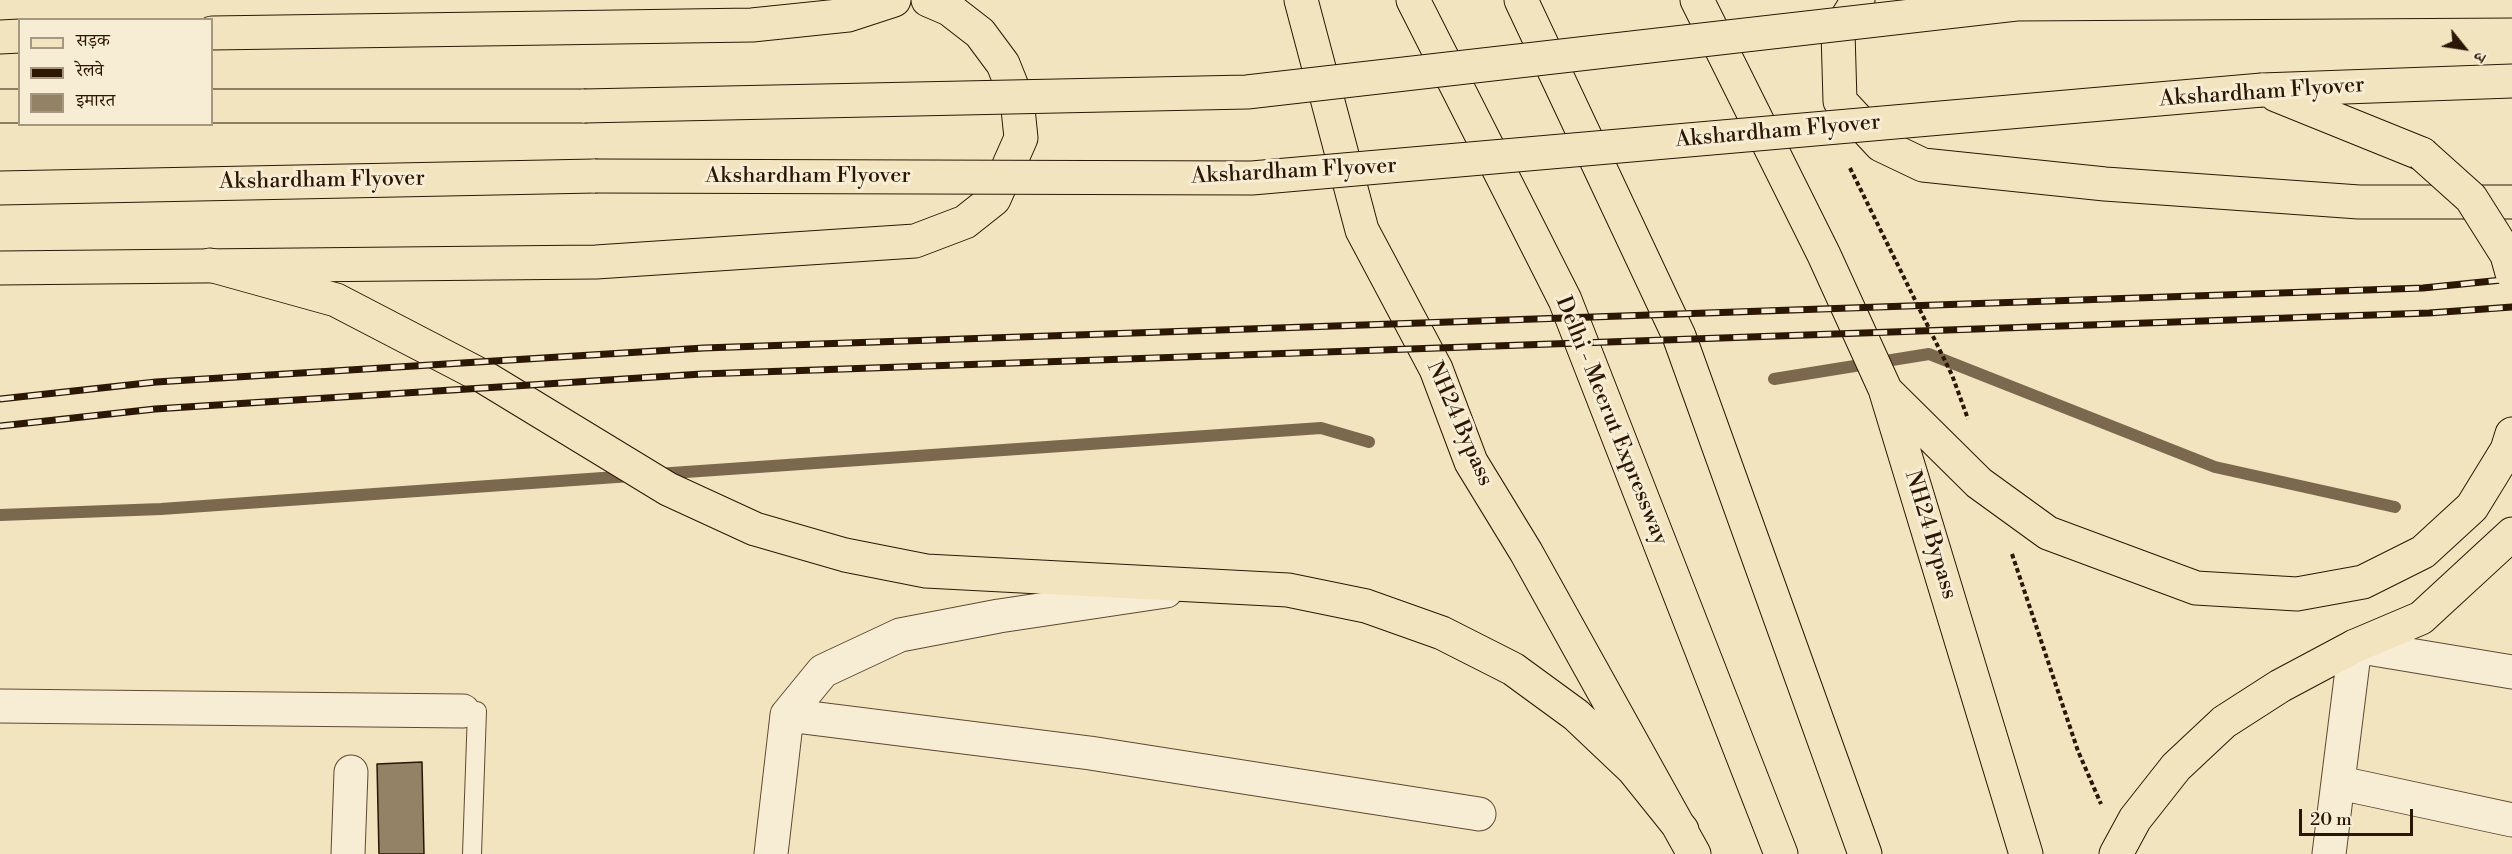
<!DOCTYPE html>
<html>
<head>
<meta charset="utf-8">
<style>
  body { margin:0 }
  #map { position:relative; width:2512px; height:854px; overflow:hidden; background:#f2e4bf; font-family:"Libre Bodoni","Noto Serif Devanagari",serif }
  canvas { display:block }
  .legend { position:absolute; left:18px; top:18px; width:195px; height:108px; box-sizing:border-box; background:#f7edd5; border:2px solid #a69781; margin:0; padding:8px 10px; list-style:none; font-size:18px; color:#2c1704 }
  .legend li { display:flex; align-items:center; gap:12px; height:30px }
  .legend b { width:30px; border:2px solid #a69781 }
  .north { position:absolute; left:2434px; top:18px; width:60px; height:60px; -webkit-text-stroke:4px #f7edd5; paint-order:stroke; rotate:120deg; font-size:16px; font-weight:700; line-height:24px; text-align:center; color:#2c1704 }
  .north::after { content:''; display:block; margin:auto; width:21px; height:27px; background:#2c1704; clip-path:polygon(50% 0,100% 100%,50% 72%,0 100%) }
  .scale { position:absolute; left:2299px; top:809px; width:114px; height:27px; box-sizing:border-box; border:3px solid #2c1704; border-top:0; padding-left:8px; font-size:18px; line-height:21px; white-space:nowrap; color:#2c1704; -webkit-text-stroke:4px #f7edd5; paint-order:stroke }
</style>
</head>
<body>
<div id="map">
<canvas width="2512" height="854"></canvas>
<ul class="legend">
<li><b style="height:8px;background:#f2e4bf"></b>सड़क</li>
<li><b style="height:8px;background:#2c1704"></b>रेलवे</li>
<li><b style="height:16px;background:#938265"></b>इमारत</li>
</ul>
<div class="north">उ</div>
<div class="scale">20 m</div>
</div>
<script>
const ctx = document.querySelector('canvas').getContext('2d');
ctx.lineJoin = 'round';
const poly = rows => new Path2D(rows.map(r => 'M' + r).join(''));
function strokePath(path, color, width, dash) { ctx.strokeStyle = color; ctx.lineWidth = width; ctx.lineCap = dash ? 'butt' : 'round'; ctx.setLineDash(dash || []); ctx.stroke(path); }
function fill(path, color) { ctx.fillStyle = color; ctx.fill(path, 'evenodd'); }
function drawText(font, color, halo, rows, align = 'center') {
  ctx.font = font + ' "Libre Bodoni",serif'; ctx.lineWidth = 6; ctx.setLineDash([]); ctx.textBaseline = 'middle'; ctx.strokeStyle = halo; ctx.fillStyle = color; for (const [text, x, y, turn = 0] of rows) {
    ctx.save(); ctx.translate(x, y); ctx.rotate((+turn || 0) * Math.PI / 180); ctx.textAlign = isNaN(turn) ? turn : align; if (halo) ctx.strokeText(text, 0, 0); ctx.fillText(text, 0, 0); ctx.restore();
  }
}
strokePath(poly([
  [1774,379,1929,354,2215,467,2395,507],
  [657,474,1321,428,1369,442],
  [0,515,161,509,631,476]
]), '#7b684e', 12);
const building = poly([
  [422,762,424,854,379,854,377,764,422,762]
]);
fill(building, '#938265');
strokePath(building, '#2c1704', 1.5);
const service = poly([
  [463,711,477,711,472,854]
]);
const minor = poly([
  [0,706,463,711],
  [787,715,1090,753,1479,814],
  [2340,783,2512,820],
  [348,854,351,772],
  [771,854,787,715,823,671,900,635,999,616,1166,591],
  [2329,854,2355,646,2512,672]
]);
const primary = poly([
  [1858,0,1838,32,1840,101,1881,145,1923,165,2105,184,2359,202,2512,202],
  [0,268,596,262,915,241,965,222,994,199,1021,138,1017,99,1003,64,980,33,949,9,928,0]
]);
const trunk = poly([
  [1301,0,1362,230,1436,369,1471,462,1526,552,1694,854],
  [1697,0,1824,255,1885,389,2026,854],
  [212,33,752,25,848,15,894,0],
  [0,37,20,36],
  [2262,90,2512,81],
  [2276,95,2422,154],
  [0,106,20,106],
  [212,106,584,106],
  [0,188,595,176],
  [210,265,336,300,484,377,668,489,755,529,845,555,926,571,1288,590,1366,606,1442,633,1513,669,1576,715,1633,769,1682,830],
  [1888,393,1979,483,2048,533,2196,588,2297,594,2363,582,2423,552,2472,507,2507,450,2512,434],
  [2116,854,2135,819,2176,767,2224,722,2280,686,2355,646,2421,618,2512,534]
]);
const motorway = poly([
  [1413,0,1565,300,1781,854],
  [1521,0,1679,336,1865,854]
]);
strokePath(service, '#5e4a33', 20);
strokePath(minor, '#5e4a33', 35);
strokePath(primary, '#2c1704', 35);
strokePath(trunk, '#2c1704', 35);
strokePath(motorway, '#2c1704', 35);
strokePath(poly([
  [1850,168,1952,375,1968,419],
  [2012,554,2078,751,2101,804]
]), '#2c1704', 4, [4.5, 3]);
strokePath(service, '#f7edd5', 18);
strokePath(minor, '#f7edd5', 33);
strokePath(primary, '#f2e4bf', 33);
strokePath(trunk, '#f2e4bf', 33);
strokePath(motorway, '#f2e4bf', 33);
const rail = poly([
  [0,399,156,382,704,348,2423,288,2512,279],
  [0,426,155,409,702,374,2429,313,2512,307]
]);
strokePath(rail, '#2c1704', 7);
strokePath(rail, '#f7edd5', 4.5, [14]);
const trunkBridge = poly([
  [584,106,1247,92,2016,4,2512,1],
  [2422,154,2471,198,2507,255,2512,273],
  [595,176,1252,178,2262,90]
]);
strokePath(trunkBridge, '#2c1704', 35, []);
strokePath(trunkBridge, '#f2e4bf', 33);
drawText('22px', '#2c1704', '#f7edd5', [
  ["Akshardham Flyover",2262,93,-4],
  ["Akshardham Flyover",1778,132,-5],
  ["Akshardham Flyover",1294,172,-3],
  ["Akshardham Flyover",808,177],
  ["Akshardham Flyover",322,181,-1],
  ["Delhi - Meerut Expressway",1611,421,68],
  ["NH24 Bypass",1459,424,66],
  ["NH24 Bypass",1930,535,73]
]);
</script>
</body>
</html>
